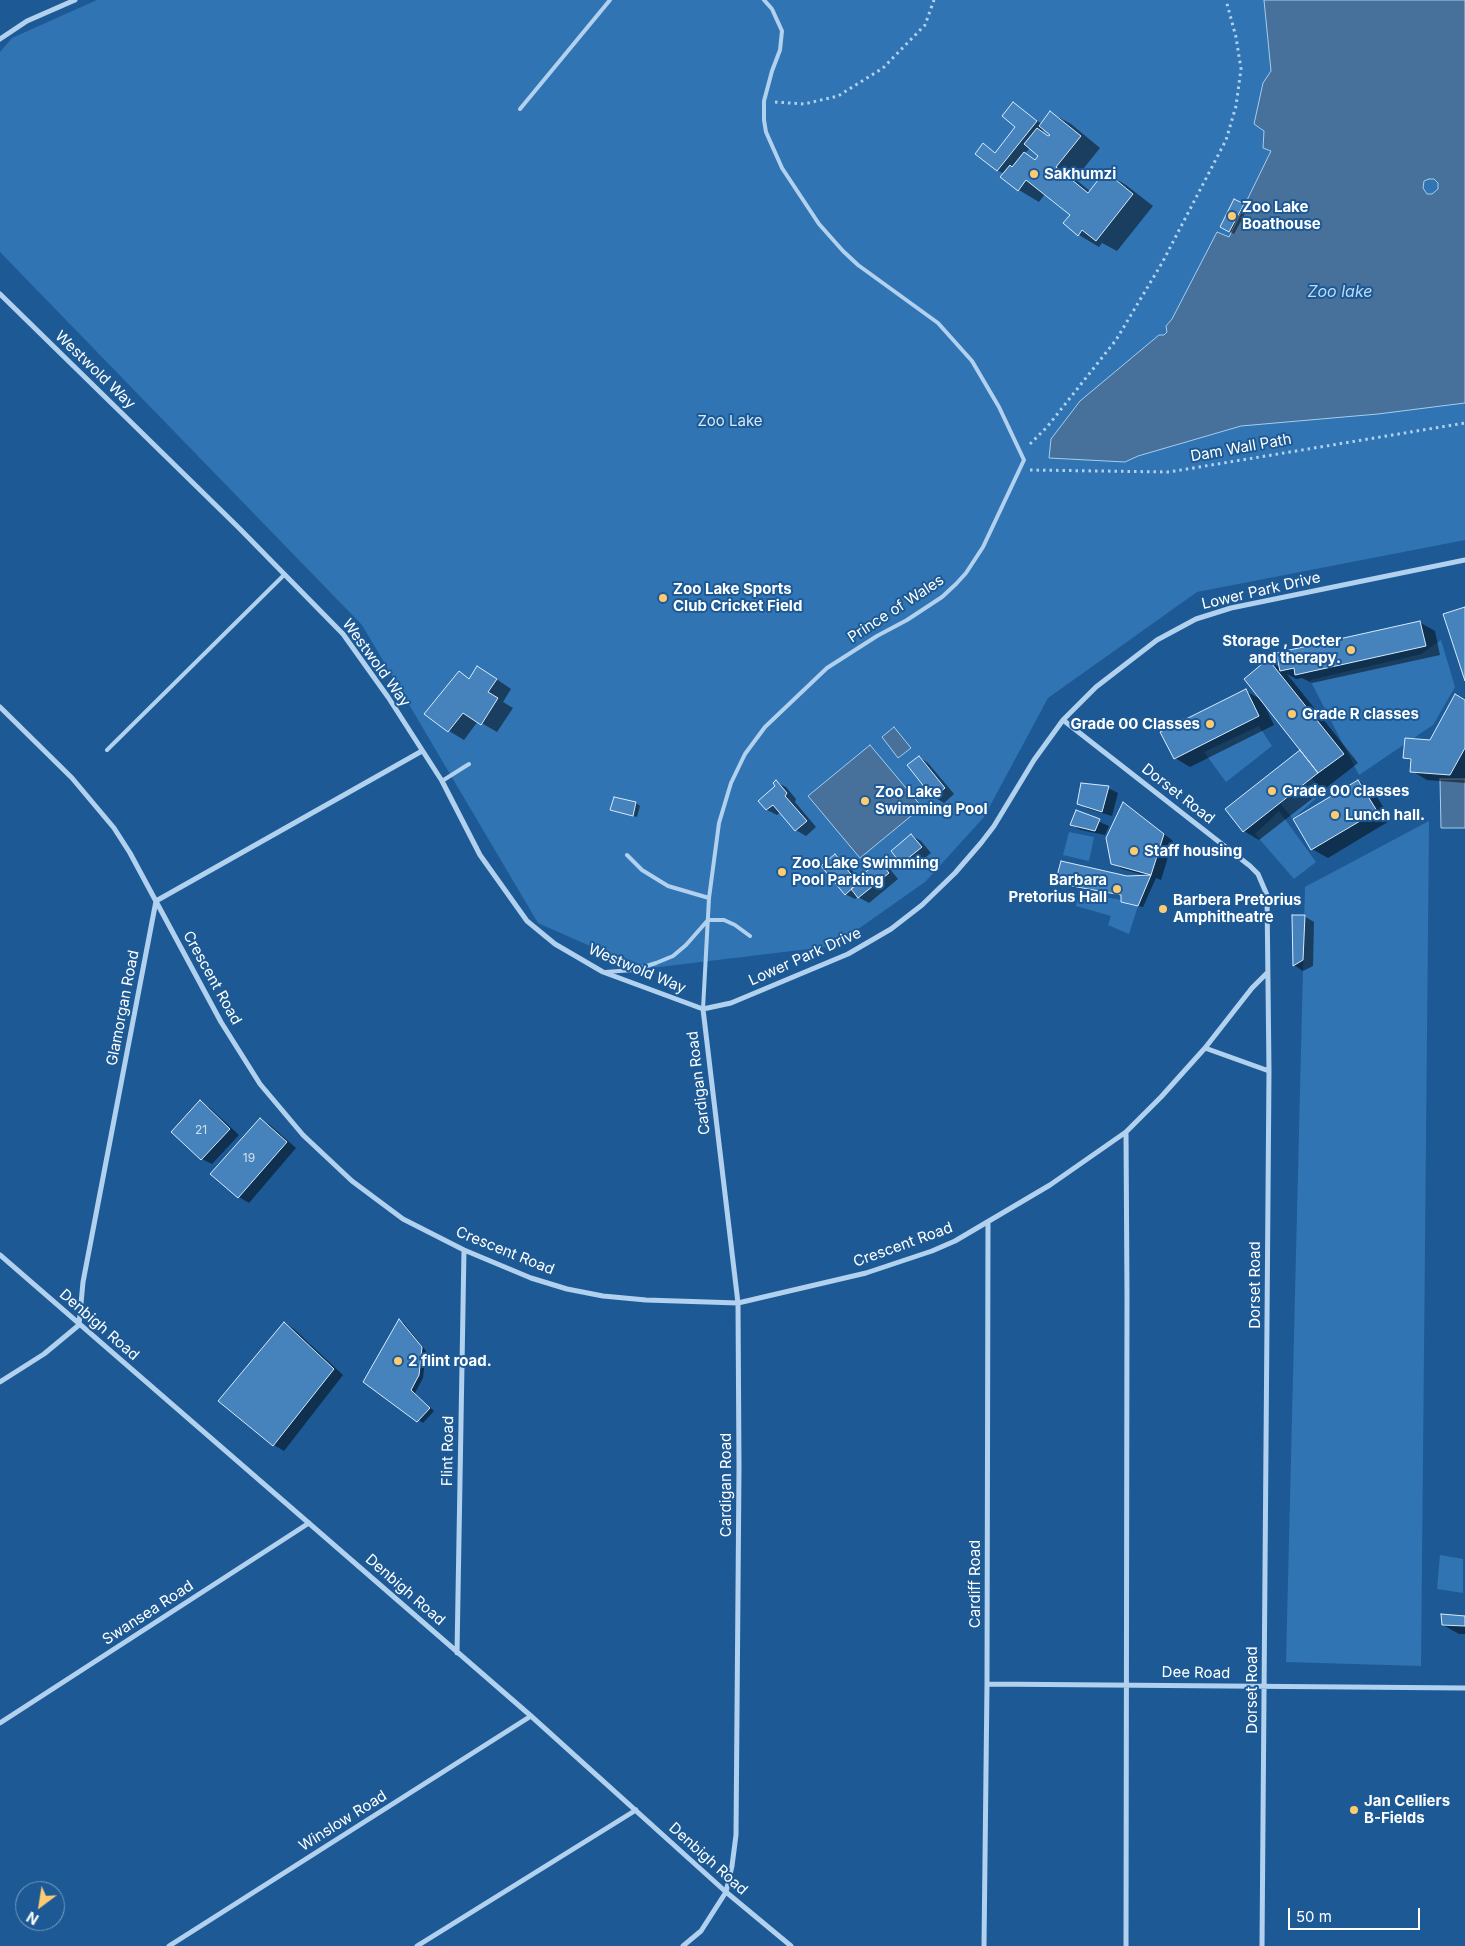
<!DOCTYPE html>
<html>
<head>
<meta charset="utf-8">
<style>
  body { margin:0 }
  #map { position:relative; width:1465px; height:1946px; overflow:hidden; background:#1d5a95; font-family:Inter,sans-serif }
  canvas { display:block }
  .north { position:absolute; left:15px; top:1881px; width:50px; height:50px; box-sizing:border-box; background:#1d5a95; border:1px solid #779cbf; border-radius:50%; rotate:211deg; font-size:14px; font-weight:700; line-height:20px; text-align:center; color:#fff }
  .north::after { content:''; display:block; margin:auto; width:18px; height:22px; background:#fecb70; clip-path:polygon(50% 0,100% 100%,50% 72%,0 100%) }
  .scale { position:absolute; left:1288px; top:1908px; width:132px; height:22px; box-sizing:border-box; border:2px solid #fff; border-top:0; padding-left:6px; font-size:15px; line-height:18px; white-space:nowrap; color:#fff; -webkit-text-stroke:4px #1d5a95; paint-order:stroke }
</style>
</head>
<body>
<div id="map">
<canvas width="1465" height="1946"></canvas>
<div class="north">N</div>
<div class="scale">50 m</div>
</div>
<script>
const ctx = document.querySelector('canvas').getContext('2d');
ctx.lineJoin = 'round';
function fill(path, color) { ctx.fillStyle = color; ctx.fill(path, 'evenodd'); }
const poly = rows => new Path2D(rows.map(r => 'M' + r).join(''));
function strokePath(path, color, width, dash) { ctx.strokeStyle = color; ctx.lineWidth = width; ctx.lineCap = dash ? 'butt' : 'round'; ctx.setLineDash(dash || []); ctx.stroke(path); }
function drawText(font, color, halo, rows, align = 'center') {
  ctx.font = font + ' Inter,sans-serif'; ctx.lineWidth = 4; ctx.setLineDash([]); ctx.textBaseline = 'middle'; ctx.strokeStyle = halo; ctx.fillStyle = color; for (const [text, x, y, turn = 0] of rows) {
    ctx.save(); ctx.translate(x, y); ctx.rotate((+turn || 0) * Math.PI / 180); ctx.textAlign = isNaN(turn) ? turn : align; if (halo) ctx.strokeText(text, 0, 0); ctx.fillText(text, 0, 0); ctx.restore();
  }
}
fill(poly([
  [97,0,1465,0,1465,540,1197,592,1048,698,984,817,925,882,834,946,642,969,538,923,362,625,0,252,0,52,12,38],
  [1441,640,1455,687,1433,725,1359,775,1310,680,1421,654],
  [1259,726,1272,746,1226,782,1204,752],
  [1312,778,1324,791,1293,819,1280,803],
  [1279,811,1316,862,1294,879,1255,834],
  [1429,821,1421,1666,1286,1662,1305,887],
  [1069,832,1094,837,1089,861,1063,855],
  [1079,894,1117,899,1138,906,1129,934,1108,925,1111,916,1076,906],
  [1440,1555,1463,1559,1463,1593,1437,1589]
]), '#3174b3');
const water = poly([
  [1264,0,1465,0,1465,403,1378,414,1241,426,1138,456,1125,462,1049,458,1051,439,1080,401,1159,335,1164,335,1167,332,1166,326,1172,319,1217,232,1229,237,1271,151,1263,148,1264,131,1254,124,1263,83,1271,71,1264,0],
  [1429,179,1434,179,1438,183,1438,189,1432,194,1427,194,1423,188,1424,181,1429,179],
  [894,727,911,748,898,758,882,737,894,727],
  [870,745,922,807,860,858,808,796,870,745],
  [1440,779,1465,779,1465,828,1441,828,1440,779]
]);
fill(water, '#47719b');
strokePath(water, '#a4cdf1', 1);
fill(poly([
  [1013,104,1042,124,1051,113,1071,124,1100,148,1075,179,1091,192,1106,173,1126,185,1153,206,1117,251,1102,243,1099,247,1079,235,1071,215,1045,194,1039,202,1019,190,1004,174,997,170,983,145,996,153,1017,126],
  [1045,129,1051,134,1050,136,1042,132],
  [1030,148,1039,156,1036,160,1025,153],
  [1235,201,1248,208,1234,234,1221,227],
  [1419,622,1435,631,1440,655,1312,683,1302,678,1296,679,1287,674,1358,763,1259,840,1244,831,1302,750,1268,661,1281,668],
  [459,673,470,680,492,676,511,689,503,702,513,708,497,732,478,721,464,740,449,731],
  [1246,691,1262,700,1274,725,1190,767,1175,758],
  [1465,701,1465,783,1427,780,1412,771,1412,762,1405,757,1431,742],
  [919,757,928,763,954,794,944,803,934,797],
  [1358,781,1373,790,1391,820,1328,858,1312,849,1294,819],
  [776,782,786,787,796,799,795,802,816,827,806,836,796,830,781,812,777,815,767,810,759,801,777,786],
  [1108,788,1118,793,1112,816,1088,809,1078,803],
  [636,803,640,806,637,817,612,810],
  [1124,803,1173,841,1161,880,1156,878,1143,907,1127,904,1122,901,1122,896,1061,885,1056,883,1147,876,1122,869,1112,863],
  [1076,812,1109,826,1105,835,1081,830,1071,825],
  [911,835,921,841,931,853,912,868,902,863],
  [835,856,845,861,859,879,879,863,889,868,898,879,869,903,858,897,855,899,845,894],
  [1304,916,1314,922,1313,966,1303,971,1294,965],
  [201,1102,210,1108,239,1135,212,1164,202,1159],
  [260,1119,270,1125,296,1148,249,1203,239,1197,212,1174],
  [400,1321,404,1323,426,1351,423,1378,415,1393,434,1411,423,1423,365,1382],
  [285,1323,294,1329,343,1375,284,1451,274,1445,220,1401],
  [1465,1617,1465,1634,1459,1634,1443,1625]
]), '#0007');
const building = poly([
  [1013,102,1037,121,997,171,975,154,983,143,995,153,1015,127,1002,116,1013,102],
  [1050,111,1081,136,1056,167,1088,193,1105,171,1133,194,1096,241,1082,230,1078,236,1063,223,1070,215,1026,180,1018,191,1000,177,1010,165,1012,167,1024,152,1035,160,1038,156,1024,144,1037,128,1048,136,1050,135,1039,126,1050,111],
  [1234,199,1244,204,1229,232,1220,227,1234,199],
  [1465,607,1465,681,1443,614,1465,607],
  [1420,621,1426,646,1295,675,1294,668,1280,671,1276,653,1420,621],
  [1268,659,1344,754,1318,773,1244,679,1268,659],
  [477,666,497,679,488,692,498,698,481,725,463,713,448,732,424,714,459,671,469,679,477,666],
  [1246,689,1259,716,1174,759,1160,732,1246,689],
  [1455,694,1465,700,1465,748,1450,775,1410,772,1411,759,1403,758,1405,738,1430,740,1455,694],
  [1300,750,1318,773,1243,832,1225,809,1300,750],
  [919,756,945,788,933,798,907,765,919,756],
  [776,780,787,793,785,796,807,821,795,831,773,805,766,810,758,801,775,786,773,783,776,780],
  [1358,780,1377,811,1311,850,1293,819,1358,780],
  [1081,783,1109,786,1102,812,1077,804,1081,783],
  [614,797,636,802,633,816,610,810,614,797],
  [1123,802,1164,834,1151,875,1111,864,1106,838,1123,802],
  [1076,810,1100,819,1095,831,1070,825,1076,810],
  [911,834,922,847,901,864,891,851,911,834],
  [835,854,858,883,845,895,821,866,835,854],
  [879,861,889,873,858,898,851,889,858,883,856,880,879,861],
  [1061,861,1127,876,1151,875,1138,906,1121,902,1121,895,1055,883,1061,861],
  [1292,915,1305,915,1303,960,1293,966,1292,915],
  [200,1100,230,1129,201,1160,171,1132,200,1100],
  [260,1118,287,1142,238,1198,210,1174,260,1118],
  [399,1319,422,1347,419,1375,411,1390,430,1408,417,1422,363,1382,399,1319],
  [284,1322,334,1369,273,1446,218,1401,284,1322],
  [1441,1614,1465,1616,1465,1626,1442,1625,1441,1614]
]);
fill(building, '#4683bc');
strokePath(building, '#d7eafb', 1);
strokePath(poly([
  [775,102,804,104,838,96,883,68,925,25,934,0],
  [1030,444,1047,427,1116,340,1162,263,1226,140,1236,106,1241,69,1236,37,1226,0],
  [1030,470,1169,472,1465,423]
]), '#b1d1ef', 3, [2.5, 4]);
strokePath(poly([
  [520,109,610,0],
  [107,750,284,575],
  [442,781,469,764],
  [627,855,642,870,668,886,709,898],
  [605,972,634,970,656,963,673,956,686,945,708,920,724,920,735,925,750,936],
  [703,1009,709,898,719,823,731,783,745,754,765,727,827,668,877,636,907,620,942,597,956,584,966,573,983,547,1024,460,999,407,972,361,938,323,858,265,843,251,819,224,782,168,766,132,764,120,764,101,772,71,780,50,782,31,772,9,764,0]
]), '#b1d1ef', 4);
strokePath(poly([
  [0,39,27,21,75,0],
  [0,294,239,528,343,634,388,697,442,781,480,855,527,921,555,944,603,972,703,1009],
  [0,707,72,778,114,828,130,853,221,1022,260,1084,303,1135,352,1181,403,1219,464,1250,531,1278,567,1289,603,1296,646,1300,738,1303,866,1273,932,1251,955,1241,1050,1185,1126,1132,1161,1097,1205,1048,1252,988,1267,973],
  [1063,720,1250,866,1258,874,1267,895,1269,1071,1262,1946],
  [703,1009,731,1003,848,954,891,929,922,905,955,873,981,843,994,826,1034,760,1063,720,1096,687,1157,640,1196,619,1231,608,1465,560],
  [1205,1048,1269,1071],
  [0,1255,531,1716,726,1892,791,1946],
  [0,1382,44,1354,79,1325,83,1282,156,901,422,751],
  [457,1653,464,1250],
  [987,1684,1465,1688],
  [0,1723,309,1523],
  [169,1946,531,1716],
  [417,1946,636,1810],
  [683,1946,701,1931,726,1892,732,1866,736,1835,739,1468,738,1303,703,1009],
  [984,1946,987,1684,988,1222],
  [1126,1946,1127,1295,1126,1132]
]), '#b1d1ef', 5);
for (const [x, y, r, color] of [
  [1034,174,5,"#fecb70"],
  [1232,216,5,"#fecb70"],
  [663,598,5,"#fecb70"],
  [1351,650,5,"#fecb70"],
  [1292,714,5,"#fecb70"],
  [1210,724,5,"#fecb70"],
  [1272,791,5,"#fecb70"],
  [865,801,5,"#fecb70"],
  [1335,815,5,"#fecb70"],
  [1134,851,5,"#fecb70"],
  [782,872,5,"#fecb70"],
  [1117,889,5,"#fecb70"],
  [1163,909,5,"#fecb70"],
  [398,1361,5,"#fecb70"],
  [1354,1810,5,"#fecb70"]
]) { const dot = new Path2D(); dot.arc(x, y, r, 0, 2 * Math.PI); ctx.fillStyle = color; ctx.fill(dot); strokePath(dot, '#1d5a95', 2); }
drawText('12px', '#d1e0ee', null, [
  ["21",201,1130],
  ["19",249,1158]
]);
drawText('bold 15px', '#fff', '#1d5a95', [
  ["Sakhumzi",1044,174],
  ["Zoo Lake",1242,207],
  ["Boathouse",1242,224],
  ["Zoo Lake Sports",673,589],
  ["Club Cricket Field",673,606],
  ["Storage , Docter",1341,641,"right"],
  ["and therapy.",1341,658,"right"],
  ["Grade R classes",1302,714],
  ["Grade 00 Classes",1200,724,"right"],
  ["Grade 00 classes",1282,791],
  ["Zoo Lake",875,792],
  ["Swimming Pool",875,809],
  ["Lunch hall.",1345,815],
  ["Staff housing",1144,851],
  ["Zoo Lake Swimming",792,863],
  ["Pool Parking",792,880],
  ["Barbara",1107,880,"right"],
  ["Pretorius Hall",1107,897,"right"],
  ["Barbera Pretorius",1173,900],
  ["Amphitheatre",1173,917],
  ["2 flint road.",408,1361],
  ["Jan Celliers",1364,1801],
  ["B-Fields",1364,1818]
], 'left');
drawText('15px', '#fff', '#1d5a95', [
  ["Westwold Way",95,370,44],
  ["Dam Wall Path",1241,448,-10],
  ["Lower Park Drive",1261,591,-13],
  ["Prince of Wales",896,609,-33],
  ["Westwold Way",376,663,54],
  ["Dorset Road",1178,794,38],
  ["Lower Park Drive",805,957,-24],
  ["Westwold Way",637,969,23],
  ["Crescent Road",212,978,61],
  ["Glamorgan Road",123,1008,-79],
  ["Cardigan Road",699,1083,-97],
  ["Crescent Road",903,1245,-20],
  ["Crescent Road",505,1251,22],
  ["Dorset Road",1255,1285,-90],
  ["Denbigh Road",99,1325,41],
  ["Flint Road",448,1451,-89],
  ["Cardigan Road",726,1485,-90],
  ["Cardiff Road",975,1584,-90],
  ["Denbigh Road",405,1590,41],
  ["Swansea Road",148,1613,-33],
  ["Dee Road",1196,1673,1],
  ["Dorset Road",1252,1690,-90],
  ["Winslow Road",343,1821,-32],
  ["Denbigh Road",708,1859,42]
]);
drawText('15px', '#d7eafb', '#1d5a95', [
  ["Zoo Lake",730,421]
]);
drawText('italic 16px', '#bddbf6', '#1d5a95', [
  ["Zoo lake",1340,292]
]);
</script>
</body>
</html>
